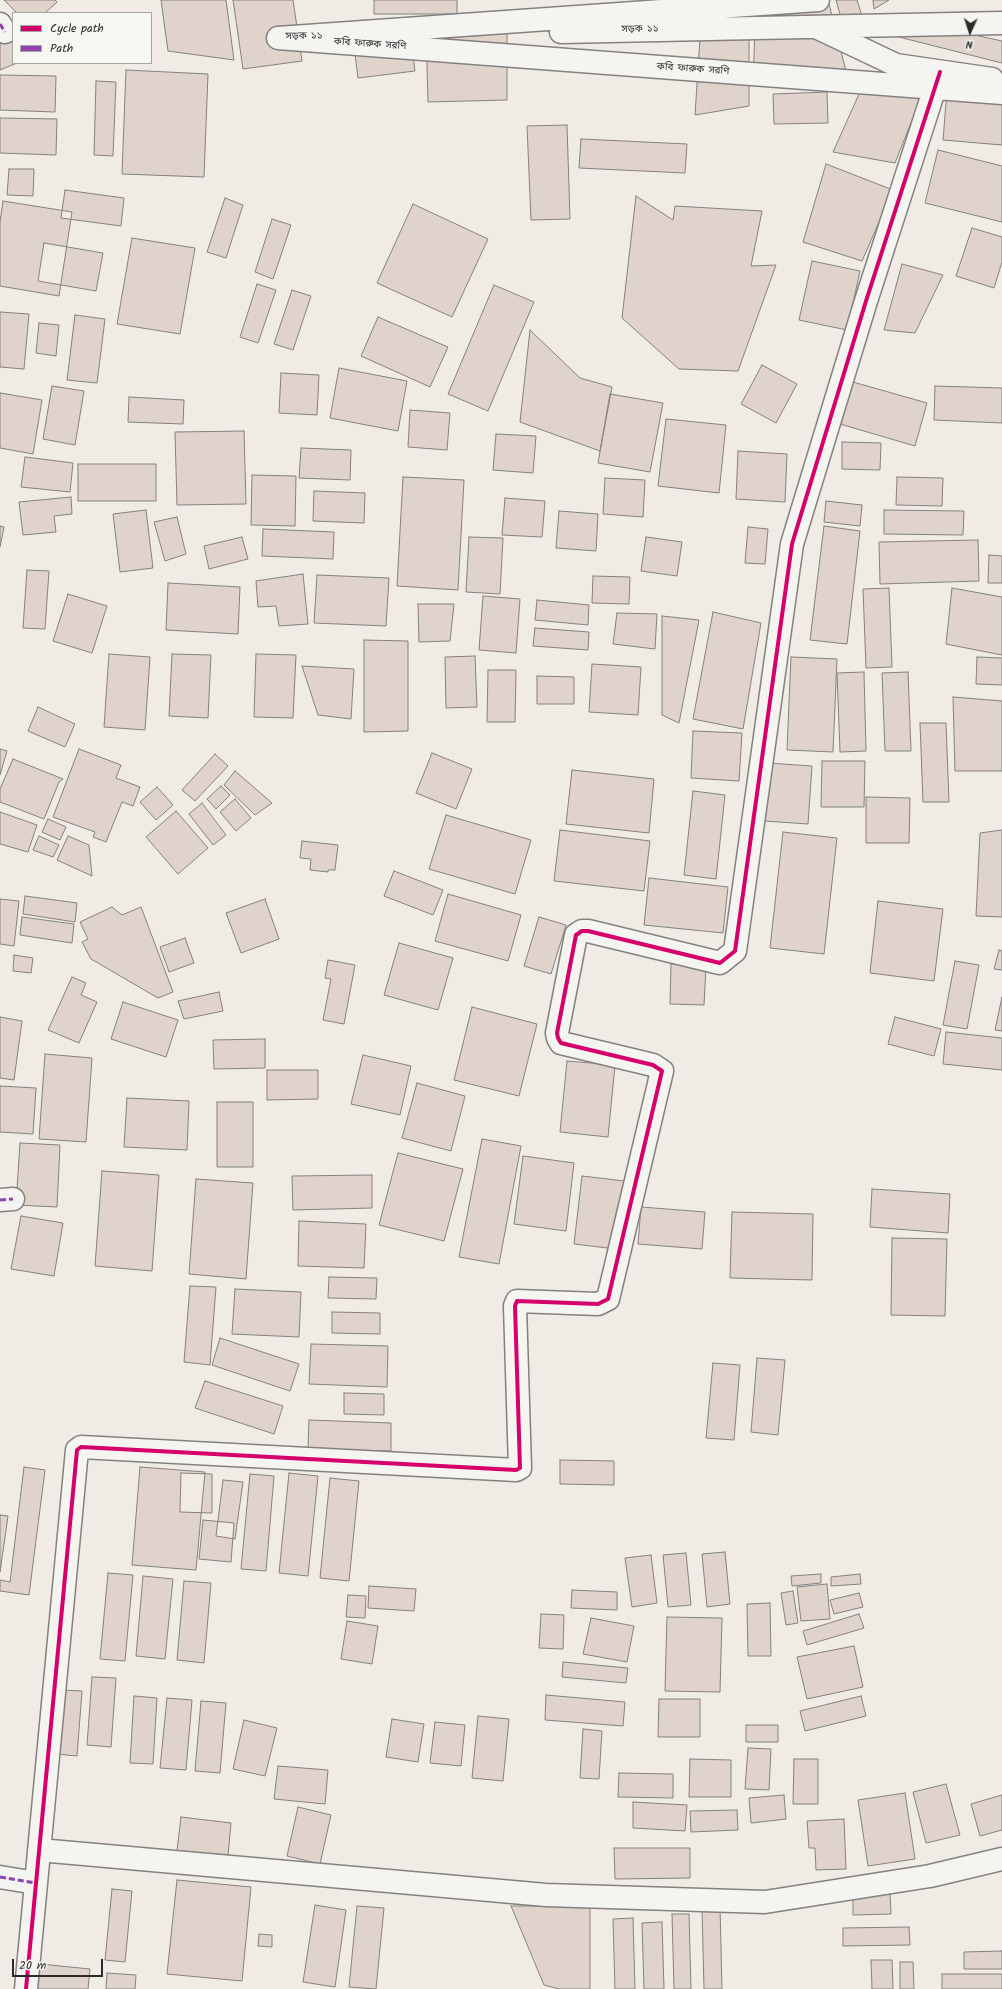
<!DOCTYPE html>
<html>
<head>
<meta charset="utf-8">
<style>
  body { margin:0 }
  #map { position:relative; width:1002px; height:1989px; overflow:hidden; background:#f1ebe6; font-family:Kalam,sans-serif }
  canvas { display:block }
  .legend { position:absolute; left:12px; top:12px; width:140px; height:52px; box-sizing:border-box; background:#f6f6f2; border:1px solid #a5a5a2; margin:0; padding:5px 7px; list-style:none; font-size:12px; color:#2b2b2b }
  .legend li { display:flex; align-items:center; gap:8px; height:20px }
  .legend b { width:20px; border:1px solid #a5a5a2 }
  .north { position:absolute; left:950px; top:12px; width:40px; height:40px; -webkit-text-stroke:3px #f6f6f2; paint-order:stroke; rotate:183deg; font-size:11px; font-weight:700; line-height:16px; text-align:center; color:#2b2b2b }
  .north::after { content:''; display:block; margin:auto; width:14px; height:18px; background:#2b2b2b; clip-path:polygon(50% 0,100% 100%,50% 72%,0 100%) }
  .scale { position:absolute; left:12px; top:1959px; width:91px; height:18px; box-sizing:border-box; border:2px solid #2b2b2b; border-top:0; padding-left:5px; font-size:12px; line-height:14px; white-space:nowrap; color:#2b2b2b; -webkit-text-stroke:3px #f6f6f2; paint-order:stroke }
</style>
</head>
<body>
<div id="map">
<canvas width="1002" height="1989"></canvas>
<ul class="legend">
<li><b style="height:5px;background:#d6006c"></b>Cycle path</li>
<li><b style="height:5px;background:#8e44ad"></b>Path</li>
</ul>
<div class="north">N</div>
<div class="scale">20 m</div>
</div>
<script>
const ctx = document.querySelector('canvas').getContext('2d');
ctx.lineJoin = 'round';
function fill(path, color) { ctx.fillStyle = color; ctx.fill(path, 'evenodd'); }
const poly = rows => new Path2D(rows.map(r => 'M' + r).join(''));
function strokePath(path, color, width, dash) { ctx.strokeStyle = color; ctx.lineWidth = width; ctx.lineCap = dash ? 'butt' : 'round'; ctx.setLineDash(dash || []); ctx.stroke(path); }
function drawText(font, color, halo, rows, align = 'center') {
  ctx.font = font + ' Kalam,"Noto Sans Bengali",sans-serif'; ctx.lineWidth = 3.5; ctx.setLineDash([]); ctx.textBaseline = 'middle'; ctx.strokeStyle = halo; ctx.fillStyle = color; for (const [text, x, y, turn = 0] of rows) {
    ctx.save(); ctx.translate(x, y); ctx.rotate((+turn || 0) * Math.PI / 180); ctx.textAlign = isNaN(turn) ? turn : align; if (halo) ctx.strokeText(text, 0, 0); ctx.fillText(text, 0, 0); ctx.restore();
  }
}
const building = poly([
  [4,0,55,0,57,2,45,13,17,13,4,0],
  [161,0,226,0,234,60,168,51,161,0],
  [233,0,293,0,302,61,243,69,233,0],
  [374,0,457,0,457,14,374,14,374,0],
  [756,0,828,0,848,79,753,83,756,0],
  [836,0,857,0,862,16,842,21,836,0],
  [873,0,889,0,874,9,873,0],
  [702,7,749,10,749,106,695,115,702,7],
  [879,14,1002,41,1002,63,875,31,879,14],
  [409,23,415,71,358,78,352,30,409,23],
  [507,28,507,100,428,102,426,30,507,28],
  [13,37,13,63,17,63,0,70,0,42,13,37],
  [126,70,208,74,204,177,122,174,126,70],
  [0,75,56,76,55,112,0,110,0,75],
  [948,78,1002,97,1002,145,943,140,948,78],
  [96,81,116,82,113,156,94,155,96,81],
  [864,83,924,90,895,163,833,152,864,83],
  [827,92,828,123,774,124,773,94,827,92],
  [0,118,57,119,56,155,0,153,0,118],
  [567,125,570,219,531,220,527,126,567,125],
  [581,139,687,144,685,173,579,168,581,139],
  [938,150,1002,166,1002,222,925,203,938,150],
  [826,164,893,190,862,261,803,242,826,164],
  [9,169,34,169,33,196,7,195,9,169],
  [65,190,124,198,121,226,61,218,65,190],
  [636,196,673,220,675,206,762,211,751,266,776,265,738,371,679,369,622,318,636,196],
  [225,198,243,205,226,258,207,252,225,198],
  [3,201,72,212,59,296,0,286,0,222,3,201],
  [413,204,488,239,452,317,377,283,413,204],
  [272,219,291,225,273,279,255,272,272,219],
  [972,228,1002,237,1002,262,994,288,956,276,972,228],
  [132,238,195,248,180,334,117,324,132,238],
  [44,243,103,253,96,291,38,281,44,243],
  [812,261,860,271,847,330,799,320,812,261],
  [902,264,943,275,915,333,884,330,902,264],
  [257,284,276,290,258,343,240,337,257,284],
  [494,285,534,302,488,411,448,394,494,285],
  [292,290,311,296,293,350,274,344,292,290],
  [0,312,29,314,24,369,0,367,0,312],
  [75,315,105,319,97,383,67,380,75,315],
  [378,317,448,347,430,387,361,356,378,317],
  [39,323,59,325,56,356,36,353,39,323],
  [530,330,580,378,612,387,600,451,520,422,530,330],
  [762,365,797,384,776,423,741,404,762,365],
  [339,368,407,381,398,431,330,418,339,368],
  [281,373,319,375,317,415,279,413,281,373],
  [853,382,927,403,915,446,840,424,853,382],
  [52,386,84,391,75,445,43,439,52,386],
  [935,386,1002,388,1002,423,934,420,935,386],
  [0,393,42,400,33,454,0,448,0,393],
  [610,394,663,403,650,472,598,463,610,394],
  [129,397,184,400,183,424,128,422,129,397],
  [410,410,450,413,447,450,408,447,410,410],
  [666,419,726,425,719,493,658,486,666,419],
  [244,431,246,504,177,505,175,432,244,431],
  [496,434,536,436,533,473,493,470,496,434],
  [842,442,881,443,880,470,842,469,842,442],
  [301,448,351,450,350,480,299,478,301,448],
  [738,451,787,454,785,502,736,499,738,451],
  [25,457,73,463,70,492,21,487,25,457],
  [78,464,156,464,156,501,78,501,78,464],
  [252,475,296,476,295,526,251,525,252,475],
  [403,477,464,480,458,590,397,586,403,477],
  [897,477,943,478,942,506,896,505,897,477],
  [605,478,645,480,643,517,603,514,605,478],
  [314,491,365,493,364,523,313,521,314,491],
  [71,497,72,514,54,516,56,532,23,535,19,502,71,497],
  [505,498,545,501,542,537,502,535,505,498],
  [826,501,862,505,860,526,824,522,826,501],
  [146,510,153,568,120,572,113,514,146,510],
  [884,510,964,511,963,535,884,534,884,510],
  [559,511,598,514,596,551,556,548,559,511],
  [177,517,186,554,165,561,154,522,177,517],
  [0,526,4,527,0,547,0,526],
  [824,526,860,531,847,644,810,640,824,526],
  [748,527,768,529,765,564,745,563,748,527],
  [263,529,334,532,333,559,262,556,263,529],
  [242,537,248,559,209,569,204,546,242,537],
  [469,537,503,538,500,594,466,592,469,537],
  [646,537,682,542,677,576,641,571,646,537],
  [978,540,979,581,880,584,879,542,978,540],
  [989,555,1002,556,1002,583,988,583,989,555],
  [27,570,49,571,45,629,23,628,27,570],
  [303,574,308,624,279,626,276,606,258,607,256,581,303,574],
  [317,575,389,578,386,626,314,623,317,575],
  [593,576,630,577,629,604,592,603,593,576],
  [168,583,240,587,238,634,166,630,168,583],
  [889,588,892,667,866,668,863,589,889,588],
  [952,588,1002,597,1002,655,946,644,952,588],
  [68,594,107,606,92,653,53,641,68,594],
  [483,596,520,599,516,653,479,650,483,596],
  [537,600,589,605,588,625,535,620,537,600],
  [418,604,454,604,450,641,419,642,418,604],
  [713,612,761,623,743,729,693,719,713,612],
  [617,613,657,614,655,649,613,644,617,613],
  [662,616,699,620,679,723,662,715,662,616],
  [535,628,589,632,588,650,533,646,535,628],
  [364,640,408,641,408,731,364,732,364,640],
  [109,654,150,657,145,730,104,727,109,654],
  [172,654,211,655,208,718,169,716,172,654],
  [256,654,296,655,293,718,254,717,256,654],
  [475,656,477,707,446,708,445,657,475,656],
  [791,657,837,659,833,752,787,750,791,657],
  [977,657,1002,658,1002,685,976,684,977,657],
  [592,664,641,667,638,715,589,712,592,664],
  [302,666,354,669,351,719,318,715,302,666],
  [488,670,516,670,515,722,487,722,488,670],
  [864,672,866,751,840,752,837,673,864,672],
  [908,672,911,751,885,751,882,673,908,672],
  [537,676,574,677,574,704,537,704,537,676],
  [953,697,1002,701,1002,771,955,771,953,697],
  [38,707,75,724,65,747,28,731,38,707],
  [920,723,946,723,949,802,923,802,920,723],
  [693,731,742,733,739,781,691,778,693,731],
  [0,749,7,751,0,775,0,749],
  [79,749,121,765,116,778,140,787,133,806,122,802,106,842,93,837,95,832,53,817,79,749],
  [432,753,472,769,456,809,416,793,432,753],
  [215,754,228,766,195,801,182,790,215,754],
  [13,759,63,779,59,782,44,819,0,802,0,789,13,759],
  [822,761,865,761,864,807,821,807,822,761],
  [768,763,812,766,808,824,764,821,768,763],
  [572,770,654,779,649,833,566,824,572,770],
  [235,771,272,803,255,815,224,785,235,771],
  [221,786,230,795,216,809,207,799,221,786],
  [157,787,173,805,156,820,140,802,157,787],
  [693,791,725,795,716,879,684,875,693,791],
  [866,797,910,798,909,843,866,843,866,797],
  [235,799,251,818,236,831,220,812,235,799],
  [202,803,226,835,213,845,189,814,202,803],
  [176,811,208,848,178,874,146,837,176,811],
  [0,812,37,825,28,852,0,844,0,812],
  [446,815,531,840,515,894,429,869,446,815],
  [48,819,66,827,60,840,42,832,48,819],
  [560,830,650,841,644,891,554,881,560,830],
  [1002,830,1002,917,976,916,980,833,1002,830],
  [783,832,837,838,824,954,770,948,783,832],
  [39,836,59,845,53,857,33,850,39,836],
  [68,836,89,845,92,876,57,860,68,836],
  [302,841,338,845,335,870,328,870,328,872,310,870,311,859,300,858,302,841],
  [394,871,443,890,433,915,384,896,394,871],
  [649,878,728,887,723,933,644,925,649,878],
  [448,894,521,915,508,961,435,941,448,894],
  [25,896,77,903,75,922,23,914,25,896],
  [0,899,19,901,14,946,0,944,0,899],
  [265,899,279,939,241,953,226,913,265,899],
  [878,901,943,909,934,981,870,973,878,901],
  [112,907,122,915,141,907,173,992,158,998,91,959,82,942,88,939,80,922,112,907],
  [22,917,74,924,72,943,20,935,22,917],
  [539,917,566,925,551,974,524,966,539,917],
  [185,938,194,963,169,972,160,947,185,938],
  [399,943,453,958,438,1010,384,995,399,943],
  [999,950,1002,951,1002,970,994,969,999,950],
  [14,955,33,958,31,973,13,971,14,955],
  [328,960,355,965,344,1024,323,1020,331,979,325,978,328,960],
  [955,961,979,965,967,1029,943,1025,955,961],
  [671,964,706,966,704,1005,670,1004,671,964],
  [72,977,86,983,81,995,97,1002,79,1043,48,1030,72,977],
  [219,992,223,1011,184,1019,178,1001,219,992],
  [1002,997,1002,1031,995,1030,1002,997],
  [123,1002,178,1020,166,1057,111,1039,123,1002],
  [472,1007,537,1024,519,1096,454,1080,472,1007],
  [0,1017,22,1021,14,1080,0,1078,0,1017],
  [895,1017,941,1029,934,1056,888,1044,895,1017],
  [946,1032,1002,1038,1002,1070,943,1064,946,1032],
  [265,1039,265,1068,214,1069,213,1040,265,1039],
  [45,1054,92,1058,86,1142,39,1139,45,1054],
  [363,1055,411,1066,400,1115,351,1104,363,1055],
  [567,1061,615,1065,608,1137,560,1132,567,1061],
  [267,1070,318,1070,318,1099,267,1100,267,1070],
  [417,1083,465,1096,451,1151,402,1138,417,1083],
  [0,1086,36,1088,33,1134,0,1132,0,1086],
  [127,1098,189,1101,187,1150,124,1147,127,1098],
  [217,1102,253,1102,253,1167,217,1167,217,1102],
  [482,1139,521,1146,499,1264,459,1257,482,1139],
  [20,1143,60,1145,57,1207,16,1205,20,1143],
  [398,1153,463,1169,444,1241,379,1225,398,1153],
  [523,1156,574,1163,566,1231,514,1224,523,1156],
  [102,1171,159,1175,152,1271,95,1266,102,1171],
  [372,1175,372,1208,293,1210,292,1176,372,1175],
  [582,1176,633,1182,624,1250,574,1244,582,1176],
  [196,1179,253,1183,246,1279,189,1274,196,1179],
  [872,1189,950,1194,948,1233,870,1227,872,1189],
  [641,1207,705,1212,702,1249,638,1244,641,1207],
  [732,1212,813,1214,812,1280,730,1278,732,1212],
  [21,1216,63,1223,54,1276,11,1269,21,1216],
  [299,1221,366,1224,364,1268,298,1266,299,1221],
  [892,1238,947,1239,945,1316,891,1315,892,1238],
  [329,1277,377,1278,376,1299,328,1298,329,1277],
  [190,1286,216,1287,210,1365,184,1362,190,1286],
  [235,1289,301,1292,299,1337,232,1334,235,1289],
  [332,1312,380,1313,380,1334,332,1333,332,1312],
  [220,1338,299,1364,290,1391,212,1365,220,1338],
  [311,1344,388,1346,387,1387,309,1384,311,1344],
  [757,1358,785,1360,778,1435,751,1432,757,1358],
  [713,1363,740,1365,734,1440,706,1438,713,1363],
  [205,1381,283,1406,274,1434,195,1408,205,1381],
  [344,1393,384,1394,384,1415,344,1414,344,1393],
  [309,1420,391,1423,391,1451,308,1449,309,1420],
  [560,1460,614,1461,614,1485,560,1484,560,1460],
  [24,1467,45,1470,29,1595,0,1591,0,1580,10,1582,24,1467],
  [140,1467,205,1472,196,1570,132,1565,140,1467],
  [181,1473,212,1474,212,1513,180,1512,181,1473],
  [289,1473,318,1476,308,1576,279,1573,289,1473],
  [250,1474,274,1476,266,1571,241,1569,250,1474],
  [330,1478,359,1481,349,1581,320,1578,330,1478],
  [223,1480,243,1482,235,1539,216,1536,223,1480],
  [0,1515,8,1516,0,1572,0,1515],
  [203,1520,234,1523,231,1562,199,1559,203,1520],
  [725,1552,730,1604,707,1607,702,1554,725,1552],
  [686,1553,691,1605,668,1607,663,1555,686,1553],
  [651,1555,657,1603,632,1607,625,1558,651,1555],
  [108,1573,133,1575,125,1661,100,1659,108,1573],
  [821,1574,821,1583,792,1586,791,1576,821,1574],
  [860,1574,861,1584,831,1586,831,1577,860,1574],
  [143,1576,173,1579,165,1659,136,1656,143,1576],
  [184,1581,211,1583,204,1663,177,1660,184,1581],
  [827,1584,830,1619,801,1621,797,1587,827,1584],
  [369,1586,416,1589,414,1611,368,1608,369,1586],
  [572,1590,617,1592,617,1610,571,1608,572,1590],
  [793,1591,798,1623,786,1625,781,1593,793,1591],
  [859,1593,863,1607,834,1614,830,1600,859,1593],
  [348,1595,366,1596,365,1618,346,1617,348,1595],
  [770,1603,771,1656,748,1656,747,1604,770,1603],
  [541,1614,564,1615,563,1649,539,1648,541,1614],
  [859,1614,864,1628,807,1645,803,1631,859,1614],
  [667,1617,722,1618,720,1692,665,1691,667,1617],
  [591,1618,634,1626,627,1662,583,1654,591,1618],
  [347,1621,378,1626,372,1664,341,1659,347,1621],
  [854,1646,863,1687,807,1699,797,1657,854,1646],
  [563,1662,628,1668,626,1683,562,1677,563,1662],
  [92,1677,116,1678,111,1747,87,1745,92,1677],
  [61,1690,82,1691,77,1756,56,1754,61,1690],
  [546,1695,625,1702,623,1726,545,1720,546,1695],
  [134,1696,157,1698,153,1764,130,1763,134,1696],
  [861,1696,866,1716,805,1731,800,1711,861,1696],
  [167,1698,192,1700,186,1770,160,1768,167,1698],
  [659,1699,700,1699,700,1737,658,1737,659,1699],
  [201,1701,226,1703,220,1773,195,1771,201,1701],
  [478,1716,509,1719,503,1781,472,1778,478,1716],
  [392,1719,424,1724,418,1762,386,1757,392,1719],
  [244,1720,277,1728,265,1776,233,1769,244,1720],
  [435,1722,465,1725,461,1766,430,1763,435,1722],
  [746,1725,778,1725,778,1742,746,1742,746,1725],
  [583,1729,602,1731,599,1779,580,1778,583,1729],
  [748,1748,771,1749,769,1790,745,1789,748,1748],
  [690,1759,731,1760,731,1797,689,1797,690,1759],
  [794,1759,818,1759,818,1804,793,1804,794,1759],
  [278,1766,328,1770,325,1804,274,1799,278,1766],
  [619,1773,673,1774,673,1798,618,1797,619,1773],
  [946,1784,960,1835,926,1843,913,1792,946,1784],
  [905,1793,915,1859,868,1866,858,1800,905,1793],
  [784,1795,786,1819,751,1823,749,1798,784,1795],
  [1002,1795,1002,1830,980,1836,971,1804,1002,1795],
  [633,1802,687,1805,685,1831,633,1828,633,1802],
  [298,1807,331,1815,320,1864,287,1856,298,1807],
  [737,1810,738,1830,691,1832,690,1811,737,1810],
  [181,1817,231,1823,228,1856,177,1851,181,1817],
  [844,1819,846,1869,816,1870,815,1848,809,1848,807,1821,844,1819],
  [614,1848,690,1848,690,1878,615,1879,614,1848],
  [177,1880,251,1887,242,1981,167,1974,177,1880],
  [112,1889,132,1891,125,1962,105,1960,112,1889],
  [890,1893,891,1914,853,1915,853,1894,890,1893],
  [315,1905,346,1910,335,1987,303,1982,315,1905],
  [357,1906,384,1908,376,1989,349,1987,357,1906],
  [511,1906,590,1906,590,1989,559,1989,544,1985,511,1906],
  [702,1907,720,1907,722,1989,704,1989,702,1907],
  [672,1914,689,1914,691,1989,674,1989,672,1914],
  [633,1918,635,1989,615,1989,613,1919,633,1918],
  [662,1922,664,1989,644,1989,642,1923,662,1922],
  [909,1927,910,1945,843,1946,843,1928,909,1927],
  [259,1934,272,1935,272,1947,258,1946,259,1934],
  [1002,1951,1002,1969,964,1969,964,1952,1002,1951],
  [871,1960,892,1960,893,1989,872,1989,871,1960],
  [900,1962,913,1962,914,1989,900,1989,900,1962],
  [40,1964,90,1969,88,1989,37,1989,40,1964],
  [107,1973,136,1975,135,1989,106,1989,107,1973],
  [942,1974,1002,1974,1002,1989,942,1989,942,1974]
]);
fill(building, '#dfd3cc');
strokePath(building, '#84817f', 1);
const minor = poly([
  [818,0,278,38,1002,93],
  [0,24,5,32],
  [818,28,896,65,992,79],
  [561,32,1002,23],
  [0,1200,13,1199],
  [39,1850,546,1895,765,1902,930,1876,1002,1859],
  [0,1877,36,1883],
  [26,1989,77,1450,81,1447,516,1470,520,1468,515,1306,517,1301,598,1304,608,1299,662,1071,653,1065,561,1043,558,1038,557,1033,576,935,582,931,588,931,720,963,735,951,792,544,866,301,940,72]
]);
strokePath(minor, '#84817f', 25);
strokePath(minor, '#f4f4f1', 22);
strokePath(poly([
  [0,24,5,32],
  [0,1200,13,1199],
  [0,1877,36,1883]
]), '#8e44ad', 3, [6, 3]);
strokePath(poly([
  [26,1989,77,1450,81,1447,516,1470,520,1468,515,1306,517,1301,598,1304,608,1299,662,1071,653,1065,561,1043,558,1038,557,1033,576,935,582,931,588,931,720,963,735,951,792,544,866,301,940,72]
]), '#d6006c', 4);
drawText('10px', '#2b2b2b', '#f6f6f2', [
  ["সড়ক ১১",640,30,-1],
  ["সড়ক ১১",304,37,-1],
  ["কবি ফারুক সরণি",370,45,4],
  ["কবি ফারুক সরণি",693,70,4]
]);
</script>
</body>
</html>
